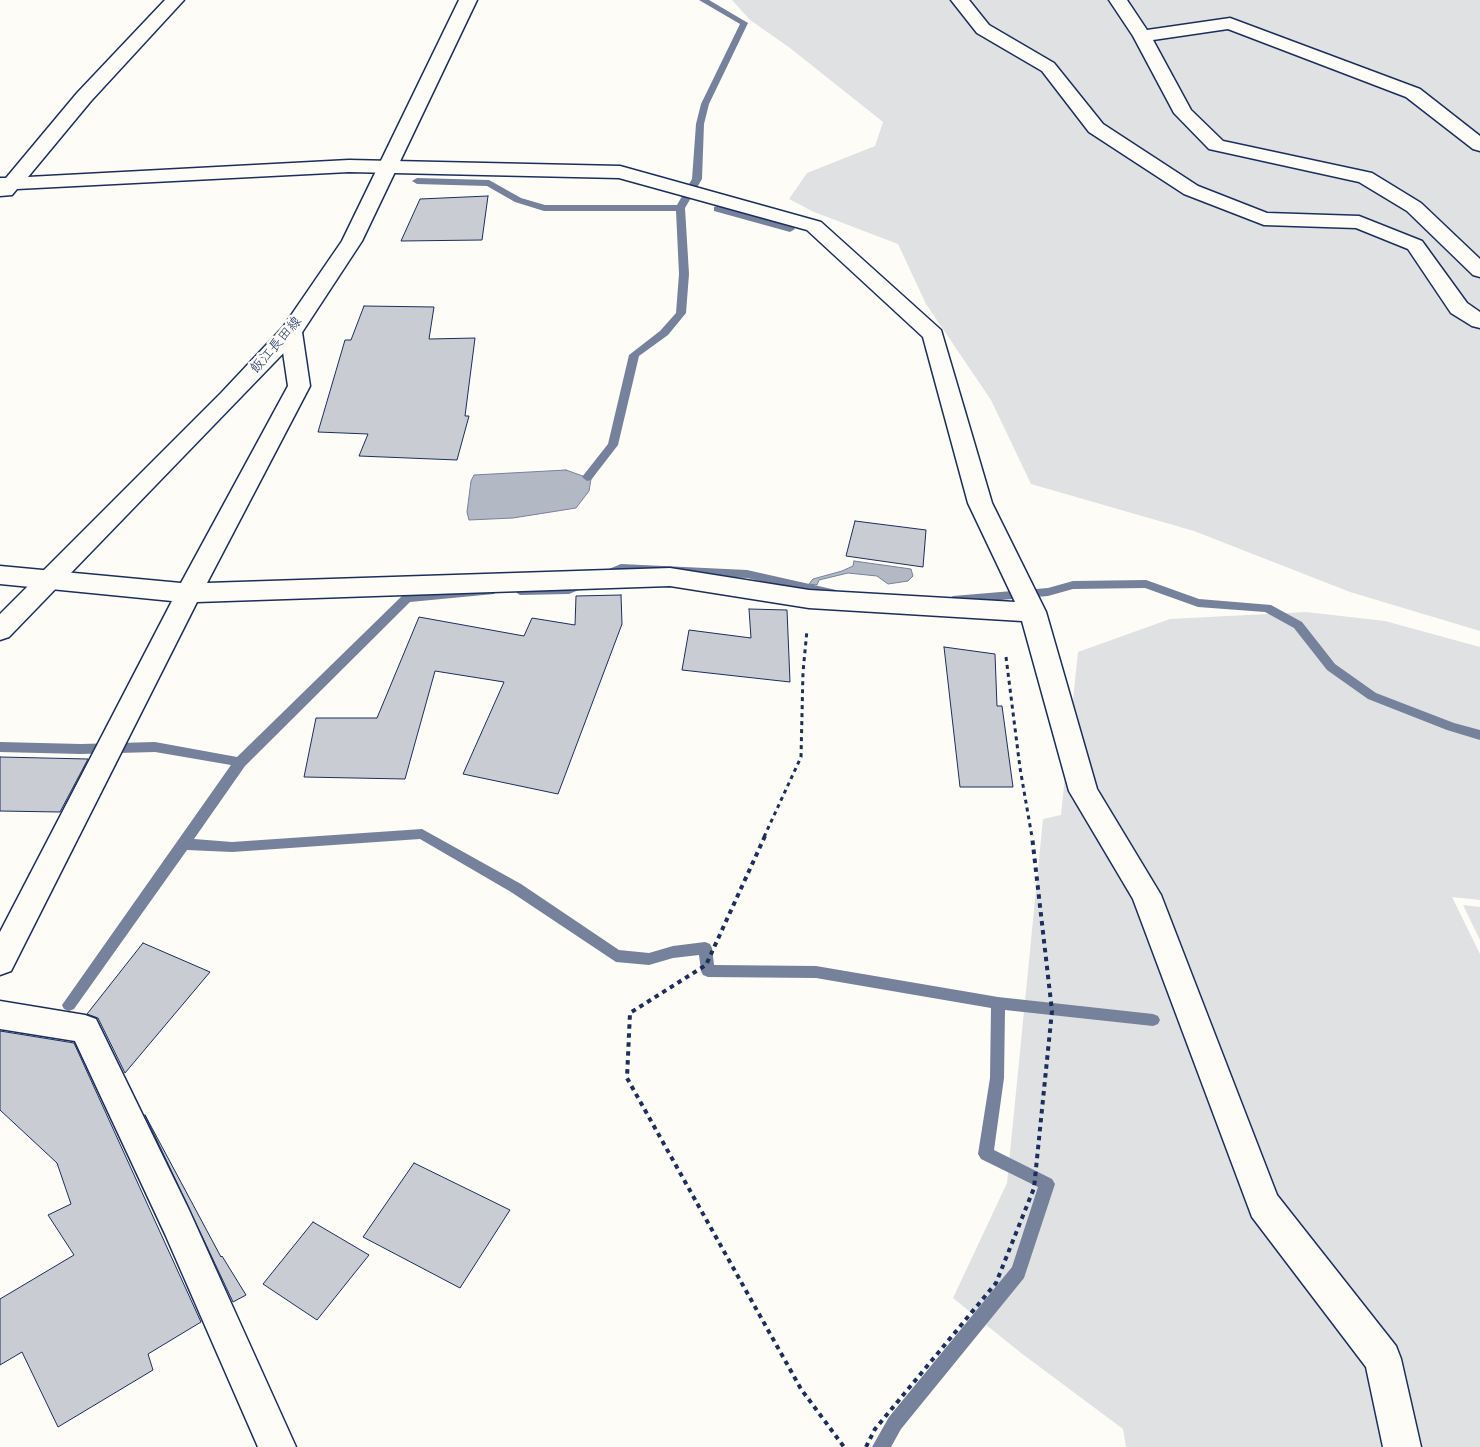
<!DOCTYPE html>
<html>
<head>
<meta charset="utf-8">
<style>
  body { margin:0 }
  canvas { display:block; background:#fdfcf7 }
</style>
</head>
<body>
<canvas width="1480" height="1447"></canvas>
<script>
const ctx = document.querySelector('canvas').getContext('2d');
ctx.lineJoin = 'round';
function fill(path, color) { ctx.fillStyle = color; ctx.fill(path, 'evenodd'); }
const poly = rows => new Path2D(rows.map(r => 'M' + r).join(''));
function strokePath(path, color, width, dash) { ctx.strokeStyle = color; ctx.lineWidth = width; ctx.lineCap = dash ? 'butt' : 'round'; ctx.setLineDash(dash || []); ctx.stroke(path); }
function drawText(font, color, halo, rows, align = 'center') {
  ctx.font = font + ' Delius,"Klee One",sans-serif'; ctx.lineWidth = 5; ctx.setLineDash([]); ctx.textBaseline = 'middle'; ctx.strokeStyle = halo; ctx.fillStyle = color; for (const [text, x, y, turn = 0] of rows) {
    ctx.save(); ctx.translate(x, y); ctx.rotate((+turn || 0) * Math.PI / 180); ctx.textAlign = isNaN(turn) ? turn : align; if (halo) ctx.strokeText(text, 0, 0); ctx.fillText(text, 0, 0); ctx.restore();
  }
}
fill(poly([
  [732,0,1480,0,1480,631,1350,592,1194,531,1031,484,991,400,926,304,898,244,814,212,789,199,807,173,875,146,883,122,790,48,750,20],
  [1306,612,1385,621,1480,647,1480,900,1452,897,1480,954,1480,1447,1126,1447,1123,1429,1021,1353,953,1298,1007,1183,1043,819,1061,815,1078,652,1170,619],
  [1463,905,1480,907,1480,940]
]), '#e0e1e3');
const water = poly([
  [566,470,591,479,589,491,576,508,513,518,469,520,467,512,471,481,474,475,566,470],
  [854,561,911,569,913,576,908,581,888,584,877,576,848,573,819,580,817,585,809,584,813,579,842,571,853,566,854,561]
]);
fill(water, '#b3b8c5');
strokePath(water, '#76819c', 1);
fill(poly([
  [699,0,709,0,748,23,709,104,704,124,702,179,685,208,689,274,686,313,668,335,639,356,618,445,591,480,587,481,582,477,608,444,629,355,660,331,676,313,679,274,676,211,544,211,515,202,487,186,417,184,412,181,417,178,489,180,521,198,545,205,677,205,692,179,696,124,701,104,740,24,699,0],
  [717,206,793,227,795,229,790,232,714,211,714,207,717,206],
  [621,564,747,570,836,590,842,594,836,598,747,578,622,572,569,594,520,595,514,591,520,587,568,586,621,564],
  [1146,580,1199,599,1271,605,1302,622,1335,664,1376,693,1454,723,1480,730,1480,740,1447,730,1368,699,1327,670,1294,628,1265,612,1198,607,1145,588,1073,589,1048,596,953,604,947,600,953,596,1048,588,1073,581,1146,580],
  [490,587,494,588,496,591,494,594,410,602,245,766,194,839,232,842,422,829,521,884,619,950,649,953,673,946,705,942,710,944,712,948,714,965,816,966,998,997,1153,1014,1158,1016,1160,1020,1158,1024,1153,1026,1005,1010,1004,1078,994,1150,1052,1179,1055,1184,1024,1278,901,1429,891,1447,872,1447,889,1417,1012,1267,1038,1187,981,1159,978,1154,990,1078,991,1008,816,978,708,977,703,975,701,971,699,955,673,958,649,965,616,962,511,892,420,839,232,852,187,850,74,1009,69,1011,64,1009,62,1005,231,765,155,752,81,754,0,752,0,742,81,744,155,742,237,757,403,595,490,587]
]), '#76819c');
const building = poly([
  [488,196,482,240,401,241,420,199,488,196],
  [364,306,434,307,429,339,475,338,465,416,469,416,457,460,359,456,368,434,318,432,345,340,351,340,364,306],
  [855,521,926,530,923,567,846,556,855,521],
  [621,595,622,624,558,794,463,774,504,682,435,671,405,779,304,777,316,718,377,718,419,617,524,636,532,618,575,625,576,596,621,595],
  [749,609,787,610,790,682,682,670,689,630,751,638,749,609],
  [944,647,995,654,997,706,1002,706,1013,787,960,787,944,647],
  [0,757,88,759,60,812,0,811,0,757],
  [143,943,210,972,125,1073,98,1018,87,1014,143,943],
  [0,1031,74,1043,201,1322,148,1354,153,1370,58,1427,22,1352,0,1365,0,1299,74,1255,48,1215,71,1204,57,1163,0,1110,0,1031],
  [145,1115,221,1257,222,1256,246,1295,233,1302,145,1115],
  [414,1163,510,1210,460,1288,363,1237,414,1163],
  [313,1222,369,1255,317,1320,263,1284,313,1222]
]);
fill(building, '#c9ccd3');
strokePath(building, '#1b2f5e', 1);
const minor = poly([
  [165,0,184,0,91,101,28,177,349,160,620,166,821,222,941,330,992,503,1046,612,1097,789,1161,895,1277,1195,1396,1346,1401,1359,1421,1447,1383,1447,1366,1367,1252,1217,1133,899,1069,791,1022,621,809,608,670,586,197,602,11,971,0,975,0,932,172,601,0,584,0,566,181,583,288,386,280,332,283,327,291,325,299,327,302,332,310,386,207,583,670,568,809,590,1015,602,968,503,923,337,807,230,619,178,349,172,17,189,12,195,0,196,0,178,6,178,77,93,165,0],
  [951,0,969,0,989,25,1054,63,1103,124,1198,186,1267,213,1359,216,1422,241,1467,303,1480,312,1480,328,1472,326,1451,313,1408,249,1356,228,1264,225,1184,194,1089,132,1042,71,977,33,951,0],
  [1109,0,1127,0,1147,30,1230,18,1420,89,1480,136,1480,151,1473,149,1406,97,1228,29,1153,40,1191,110,1223,141,1372,173,1421,203,1480,259,1480,277,1473,275,1407,211,1359,182,1209,149,1174,113,1133,36,1109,0],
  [0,1001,85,1015,96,1019,189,1210,296,1447,258,1447,165,1234,75,1041,0,1029,0,1001]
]);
const major = poly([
  [459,0,477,0,362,241,299,337,9,637,0,640,0,614,221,393,283,327,342,241,459,0]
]);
strokePath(minor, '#1b2f5e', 3);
strokePath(major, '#1b2f5e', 3);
strokePath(poly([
  [1006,657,1020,768,1032,837],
  [764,837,801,757,803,672,807,630]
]), '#1b2f5e', 3, [4, 4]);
strokePath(poly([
  [765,836,706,965,630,1013,627,1078,801,1389,844,1447],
  [866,1447,875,1429,996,1283,1034,1188,1052,1011,1032,836]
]), '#1b2f5e', 4, [4.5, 4.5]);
fill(minor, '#fdfcf7');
fill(major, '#fdfcf7');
drawText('14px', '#1b2f5e', '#fdfcf7', [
  ["飯江長田線",276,345,-49]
]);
</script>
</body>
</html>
